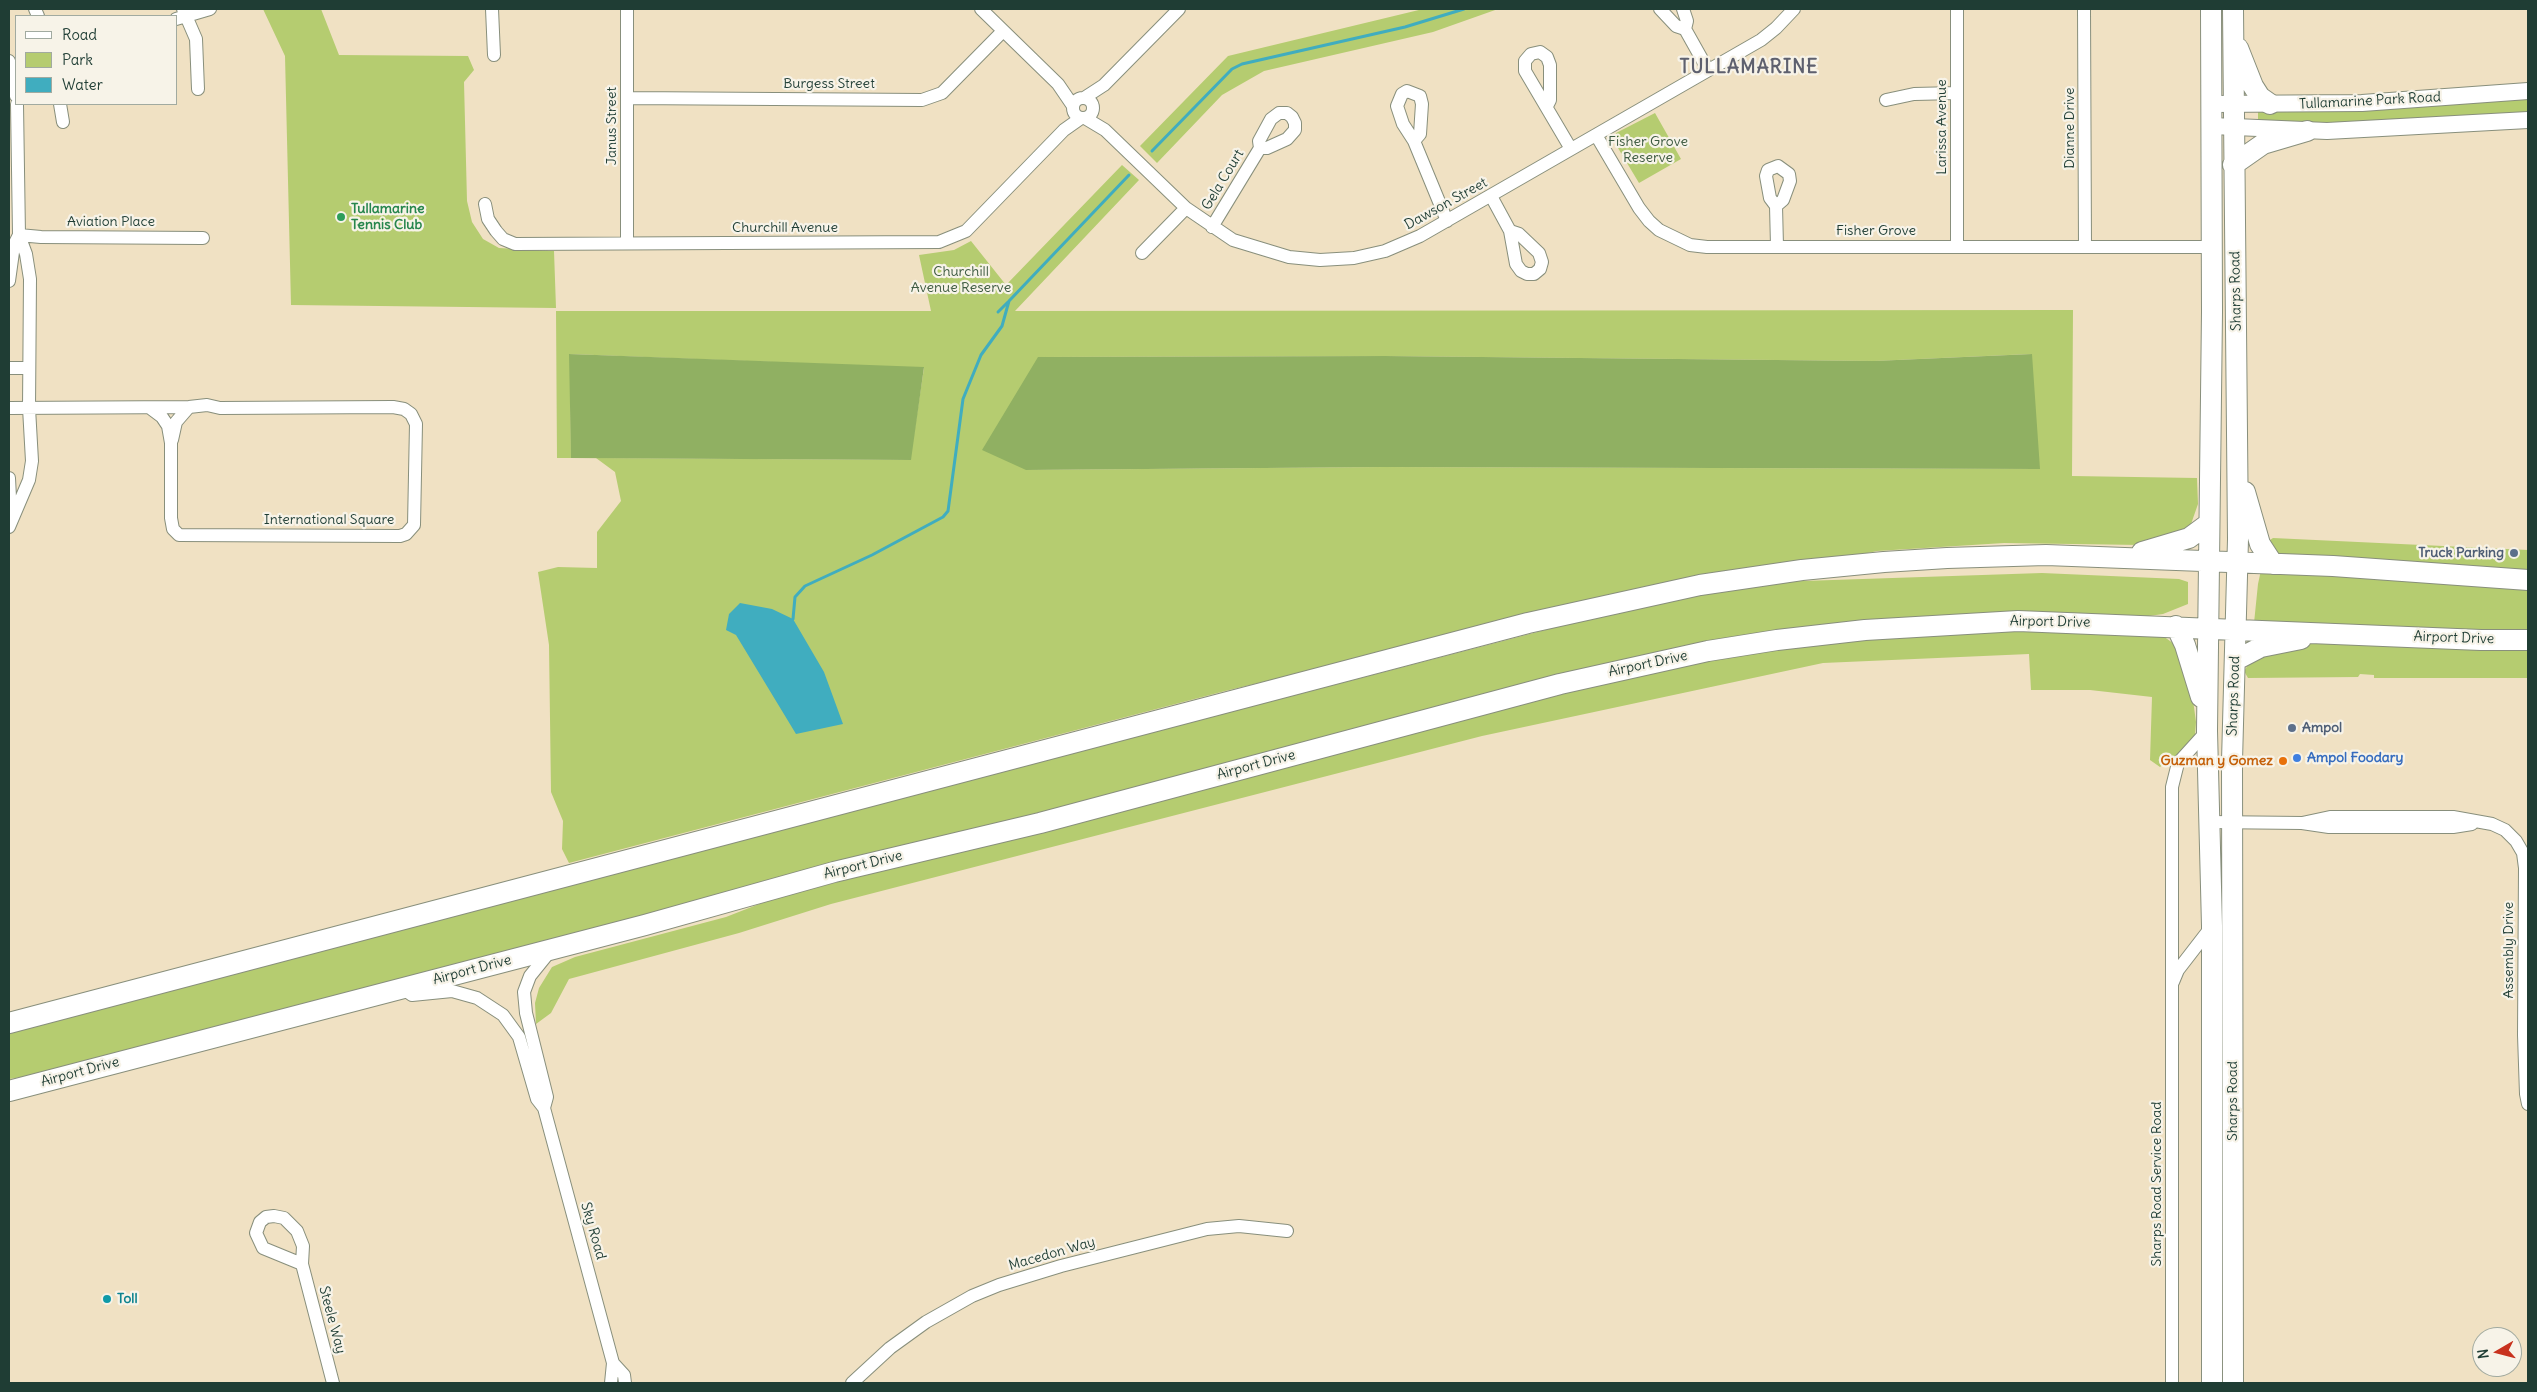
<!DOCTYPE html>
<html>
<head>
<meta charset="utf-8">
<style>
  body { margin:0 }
  #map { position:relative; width:2537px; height:1392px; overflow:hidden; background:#f0e1c3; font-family:Delius,sans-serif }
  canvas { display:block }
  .frame { position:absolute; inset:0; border:10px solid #1f3d34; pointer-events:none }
  .legend { position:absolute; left:15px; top:15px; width:162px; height:90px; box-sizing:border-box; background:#f7f3e8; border:1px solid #a1aaa0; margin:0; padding:6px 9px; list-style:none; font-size:15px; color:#1f3d34 }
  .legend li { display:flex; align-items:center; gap:10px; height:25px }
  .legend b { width:25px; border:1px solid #a1aaa0 }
  .north { position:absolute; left:2472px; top:1327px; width:50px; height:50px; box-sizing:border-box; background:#f7f3e8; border:1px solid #a1aaa0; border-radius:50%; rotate:262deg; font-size:14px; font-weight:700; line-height:20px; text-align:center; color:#1f3d34 }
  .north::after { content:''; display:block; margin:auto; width:18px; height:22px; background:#c8321e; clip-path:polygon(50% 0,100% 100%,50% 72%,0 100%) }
</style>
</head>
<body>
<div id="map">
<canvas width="2537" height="1392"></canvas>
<div class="frame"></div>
<ul class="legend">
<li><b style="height:6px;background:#fff"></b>Road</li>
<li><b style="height:14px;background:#b5cc70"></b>Park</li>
<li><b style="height:14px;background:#40adbf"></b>Water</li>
</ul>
<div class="north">N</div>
</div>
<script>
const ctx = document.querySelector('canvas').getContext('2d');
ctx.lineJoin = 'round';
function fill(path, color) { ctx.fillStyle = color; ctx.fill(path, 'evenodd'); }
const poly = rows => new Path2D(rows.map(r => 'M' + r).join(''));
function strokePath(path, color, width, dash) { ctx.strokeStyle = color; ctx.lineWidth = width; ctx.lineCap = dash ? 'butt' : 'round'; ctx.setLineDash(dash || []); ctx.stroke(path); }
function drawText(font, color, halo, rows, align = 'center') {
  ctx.font = font + ' Delius,sans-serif'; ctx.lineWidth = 4.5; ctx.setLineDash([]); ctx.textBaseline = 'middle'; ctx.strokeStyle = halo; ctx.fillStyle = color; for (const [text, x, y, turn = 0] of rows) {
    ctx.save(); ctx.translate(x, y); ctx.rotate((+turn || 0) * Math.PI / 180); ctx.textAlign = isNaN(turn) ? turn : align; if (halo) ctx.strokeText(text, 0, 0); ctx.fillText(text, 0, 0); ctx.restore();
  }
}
fill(poly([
  [263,9,321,9,339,55,468,56,474,70,464,82,467,201,472,222,483,239,499,248,554,251,556,308,291,305,285,56],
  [1423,9,1498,9,1433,32,1264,71,1222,95,1157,163,1140,146,1228,56],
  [2528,98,2528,114,2258,126,2258,109],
  [1655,113,1681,159,1639,183,1615,143,1616,133],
  [1122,165,1139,180,1015,311,2073,310,2072,476,2197,478,2198,504,2190,527,2141,545,2004,543,1877,551,1835,560,1680,581,1531,612,1371,656,1225,691,569,863,562,849,563,821,551,792,549,645,538,572,558,567,597,568,597,532,621,501,615,472,596,458,910,460,924,368,570,354,571,458,557,458,556,311,931,311,919,255,954,250,971,241,1006,285],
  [2031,354,2039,469,1383,467,1026,470,1039,357,1385,356,1874,361],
  [2273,538,2528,550,2528,678,2374,678,2374,675,2360,674,2358,677,2248,678,2244,671,2250,662,2258,584,2267,542],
  [2042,573,2179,579,2188,582,2188,604,2163,614,2142,617,1783,634,72,1069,9,1079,9,1030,1595,617,1687,596,1773,582],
  [2033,630,2163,636,2177,646,2190,678,2196,722,2195,735,2177,755,2160,767,2150,760,2152,697,2090,690,2031,690,2029,654,1823,663,1482,736,831,904,739,933,569,979,551,1013,536,1024,535,1003,539,988,552,967,575,957,726,917,772,899,1659,669,1784,648,1899,634]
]), '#b5cc70');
fill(poly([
  [569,354,924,367,911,460,571,458],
  [2032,354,2040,469,1383,467,1026,470,982,450,1038,357,1385,356,1874,361]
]), '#90b062');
fill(poly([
  [740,603,772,609,793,619,824,672,843,724,796,734,736,635,726,630,729,614]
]), '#40adbf');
strokePath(poly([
  [1152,151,1232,69,1242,64,1405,27,1464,9],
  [998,312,1008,302],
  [793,619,795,597,805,586,872,555,943,517,948,511,963,399,981,355,1002,326,1009,301,1129,175]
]), '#40adbf', 3);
const minor = poly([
  [35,9,38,16],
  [183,9,196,39,198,89],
  [492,9,494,55],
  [981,9,1058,84,1073,106],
  [1660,9,1676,26,1685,29],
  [1683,9,1687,21,1685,29,1708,70],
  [2084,9,2085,247],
  [176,19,210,9],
  [9,61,16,96],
  [627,98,922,100,942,93,1003,31],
  [1084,98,1104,85,1179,9],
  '1073 108a10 10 0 1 1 20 0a10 10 0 1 1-20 0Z',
  [1886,100,1914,94,1957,93],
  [60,104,63,122],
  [1547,106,1550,100,1550,65,1547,57,1540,52,1531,54,1525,61,1525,71,1571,149],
  [1085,118,1105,130,1186,208,1233,240,1289,257,1320,260,1354,258,1385,251,1420,236,1761,40,1776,28,1794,9],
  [1596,135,1639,208,1649,221,1659,230,1690,245,1707,247,2212,247],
  [1414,141,1420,134,1422,104,1420,96,1407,91,1402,94,1397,106,1403,124,1414,141,1447,221],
  [1491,196,1510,231,1516,264,1521,271,1527,274,1534,274,1540,269,1542,262,1539,253,1519,234,1510,231],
  [485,204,488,219,496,231,503,239,515,244,939,242,966,231,1064,130,1081,118],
  [1776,206,1783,200,1790,181,1789,174,1778,166,1768,170,1766,176,1770,198,1776,206,1777,246],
  [1212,227,1260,148,1259,141,1271,119,1279,113,1287,113,1292,117,1295,123,1295,130,1287,139,1267,148,1260,148],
  [19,235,41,237,203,238],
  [627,243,627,9],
  [1957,246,1957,9],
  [1142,253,1186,208],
  [9,281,14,245,19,235],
  [9,368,29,368],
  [9,408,189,407,207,405,220,408,393,407,404,409,411,414,416,424,414,525,406,534,400,536,179,535,173,529,171,518,171,443,168,426,162,417,150,408],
  [172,440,176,422,189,407],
  [9,478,11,517],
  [9,527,29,480,32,461,29,408,30,279,26,254,19,235,17,104],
  [2209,822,2302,823,2329,827,2453,827,2472,824],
  [2302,823,2330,817,2453,817,2492,824,2505,830,2516,841,2523,853,2525,868,2524,1035,2526,1094,2528,1104],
  [2173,982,2178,970,2212,926],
  [405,990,412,995,452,991,477,998,503,1015,519,1037,537,1099,544,1108,613,1363,624,1375,625,1383],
  [544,1108,547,1097,526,1013,524,992,530,976,551,950],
  [302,1264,263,1248,256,1233,260,1222,266,1217,274,1216,284,1218,297,1231,303,1246,302,1264,333,1383],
  [611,1383,613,1363],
  [852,1383,890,1348,926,1322,972,1296,999,1285,1061,1266,1207,1229,1239,1226,1287,1231],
  [2172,1383,2172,787,2178,763,2207,731]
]);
const tertiary = poly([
  [2212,104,2362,103,2528,91],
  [2212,126,2327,131,2528,120]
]);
const primary = poly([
  [2211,9,2212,312,2207,731,2212,926,2212,1383],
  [2238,48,2253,86,2260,97,2270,104],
  [2233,165,2263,144,2307,131],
  [2245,492,2260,544,2273,564],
  [2142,552,2189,538,2208,524],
  [2176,626,2185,645,2201,697],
  [2236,660,2261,647,2301,639],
  [9,1023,1528,623,1700,585,1802,570,1884,562,1947,558,2046,555,2333,566,2528,580],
  [9,1091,645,925,834,872,1040,823,1560,684,1708,651,1777,640,1865,630,2018,621,2481,640,2528,640],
  [2233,1383,2232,761,2238,539,2233,9]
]);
strokePath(minor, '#888f7c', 14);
strokePath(tertiary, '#888f7c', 18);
strokePath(primary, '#888f7c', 22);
strokePath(minor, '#fff', 12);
strokePath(tertiary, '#fff', 16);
strokePath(primary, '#fff', 20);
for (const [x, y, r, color] of [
  [341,217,5,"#2e9e5b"],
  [2514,553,5,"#5c6f8a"],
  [2292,728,5,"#5c6f8a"],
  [2297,758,5,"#3f7fe0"],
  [2283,761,5,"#e8710a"],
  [107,1299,5,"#0f9aa8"]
]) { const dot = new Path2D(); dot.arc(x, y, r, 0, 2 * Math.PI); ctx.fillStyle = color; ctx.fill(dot); strokePath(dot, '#f7f3e8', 2); }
drawText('14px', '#1f3d34', '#f7f3e8', [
  ["Burgess Street",829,84],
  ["Tullamarine Park Road",2370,101,-3],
  ["Janus Street",612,126,-90],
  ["Larissa Avenue",1942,127,-90],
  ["Dianne Drive",2070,128,-90],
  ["Gela Court",1223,180,-59],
  ["Dawson Street",1446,204,-29],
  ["Aviation Place",111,222],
  ["Churchill Avenue",785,228],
  ["Fisher Grove",1876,231],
  ["Sharps Road",2236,291,-91],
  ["International Square",329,520],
  ["Airport Drive",2050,622,1],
  ["Airport Drive",2454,638,2],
  ["Airport Drive",1648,664,-12],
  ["Sharps Road",2234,696,-88],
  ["Airport Drive",1256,765,-15],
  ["Airport Drive",863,865,-14],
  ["Assembly Drive",2509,950,-90],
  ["Airport Drive",472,970,-15],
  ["Airport Drive",80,1072,-15],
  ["Sharps Road",2233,1101,-90],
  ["Sharps Road Service Road",2157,1184,-90],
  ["Sky Road",593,1231,74],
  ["Macedon Way",1052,1254,-16],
  ["Steele Way",332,1320,75]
]);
drawText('14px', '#3d5a40', '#f7f3e8', [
  ["Fisher Grove",1648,142],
  ["Reserve",1648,158],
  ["Churchill",961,272],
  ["Avenue Reserve",961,288]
]);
drawText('bold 14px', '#27864d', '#f7f3e8', [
  ["Tullamarine",351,209],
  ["Tennis Club",351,225]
], 'left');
drawText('bold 14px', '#4e5e75', '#f7f3e8', [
  ["Truck Parking",2504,553],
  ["Ampol",2302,728,"left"]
], 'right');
drawText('bold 14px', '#366cbe', '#f7f3e8', [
  ["Ampol Foodary",2307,758]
], 'left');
drawText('bold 14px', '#c56008', '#f7f3e8', [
  ["Guzman y Gomez",2273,761]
], 'right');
drawText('bold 14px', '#0d838f', '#f7f3e8', [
  ["Toll",117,1299]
], 'left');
ctx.letterSpacing = '1px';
drawText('bold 19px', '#5e606e', '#f7f3e8', [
  ["TULLAMARINE",1749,68]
]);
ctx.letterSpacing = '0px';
</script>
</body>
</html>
